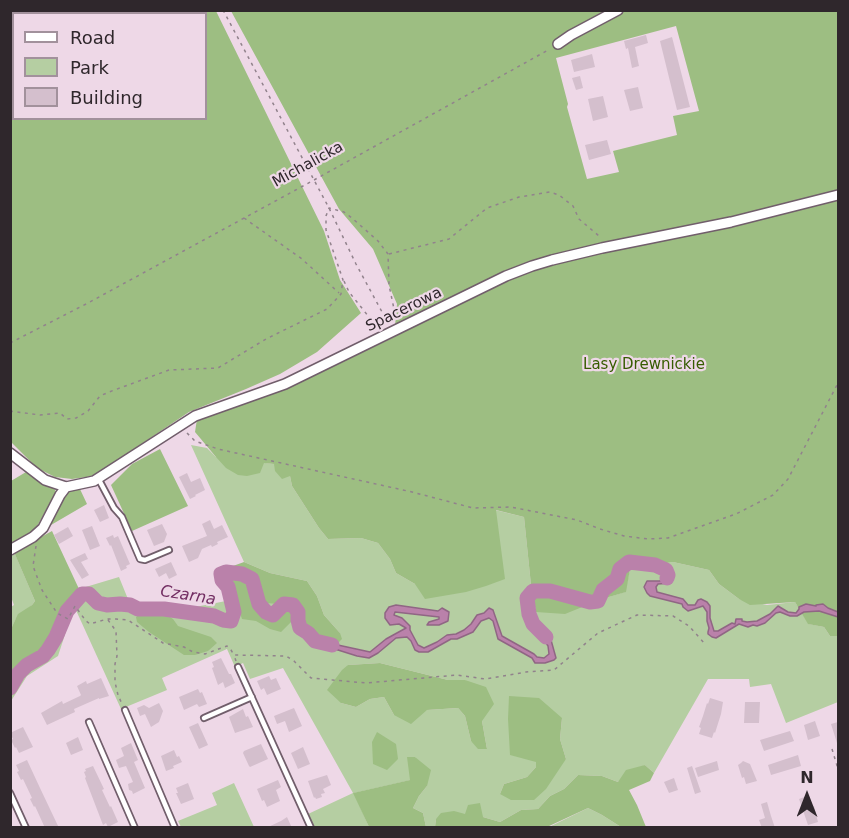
<!DOCTYPE html>
<html>
<head>
<meta charset="utf-8">
<style>
  body { margin:0 }
  #map { position:relative; width:849px; height:838px; overflow:hidden; background:#eed8e7; font-family:"DejaVu Sans",sans-serif }
  canvas { display:block }
  .frame { position:absolute; inset:0; border:12px solid #2f272c; pointer-events:none }
  .legend { position:absolute; left:12px; top:12px; width:195px; height:108px; box-sizing:border-box; background:#eed8e7; border:2px solid #a2919c; margin:0; padding:8px 10px; list-style:none; font-size:18px; color:#2f272c }
  .legend li { display:flex; align-items:center; gap:12px; height:30px }
  .legend b { width:30px; border:2px solid #a2919c }
  .north { position:absolute; left:777px; top:766px; width:60px; height:60px; -webkit-text-stroke:4px #eed8e7; paint-order:stroke; rotate:0deg; font-size:16px; font-weight:700; line-height:24px; text-align:center; color:#2f272c }
  .north::after { content:''; display:block; margin:auto; width:21px; height:27px; background:#2f272c; clip-path:polygon(50% 0,100% 100%,50% 72%,0 100%) }
</style>
</head>
<body>
<div id="map">
<canvas width="849" height="838"></canvas>
<div class="frame"></div>
<ul class="legend">
<li><b style="height:8px;background:#fff"></b>Road</li>
<li><b style="height:16px;background:#b5cea2"></b>Park</li>
<li><b style="height:16px;background:#d4bfcd"></b>Building</li>
</ul>
<div class="north">N</div>
</div>
<script>
const ctx = document.querySelector('canvas').getContext('2d');
ctx.lineJoin = 'round';
function fill(path, color) { ctx.fillStyle = color; ctx.fill(path, 'evenodd'); }
const poly = rows => new Path2D(rows.map(r => 'M' + r).join(''));
function strokePath(path, color, width, dash) { ctx.strokeStyle = color; ctx.lineWidth = width; ctx.lineCap = dash ? 'butt' : 'round'; ctx.setLineDash(dash || []); ctx.stroke(path); }
function drawText(font, color, halo, rows, align = 'center') {
  ctx.font = font + ' "DejaVu Sans",sans-serif'; ctx.lineWidth = 4.5; ctx.setLineDash([]); ctx.textBaseline = 'middle'; ctx.strokeStyle = halo; ctx.fillStyle = color; for (const [text, x, y, turn = 0] of rows) {
    ctx.save(); ctx.translate(x, y); ctx.rotate((+turn || 0) * Math.PI / 180); ctx.textAlign = isNaN(turn) ? turn : align; if (halo) ctx.strokeText(text, 0, 0); ctx.fillText(text, 0, 0); ctx.restore();
  }
}
fill(poly([
  [191,445,207,448,216,457,274,464,290,476,292,486,319,528,328,539,361,538,378,543,390,559,396,573,415,584,495,510,524,517,531,585,536,612,602,599,625,592,630,569,673,562,709,570,719,584,739,599,767,605,795,602,809,624,824,627,830,636,838,636,838,702,786,723,771,684,750,687,749,679,708,679,654,773,645,765,618,782,602,776,578,775,564,789,550,796,538,809,521,810,500,822,483,817,465,815,436,819,435,827,426,827,423,813,413,808,419,796,427,786,415,757,408,757,411,780,354,793,369,827,314,827,308,814,353,793,283,668,250,679,243,663,235,667,227,649,162,678,167,690,121,709,75,608,71,616,58,656,27,676,11,701,10,680,17,668,45,650,52,639,64,604,72,598,79,589,119,577,130,604,195,607,226,601,220,583,215,576,233,566,238,570,252,575,257,578,259,591,281,601,286,600,298,605,303,612,303,619,340,633,324,615,317,596,307,581,270,573,244,562],
  [380,663,448,680,465,680,482,721,487,749,471,741,465,716,458,708,427,710,394,715,384,697,370,699,356,707,341,703,348,665],
  [562,718,560,739,566,759,500,794,504,784,527,777,536,767,536,762],
  [15,554,35,601,32,605,16,619,11,629,11,607,14,605,11,597,11,556],
  [234,783,254,827,181,827,178,821,217,805,212,793],
  [588,808,602,815,621,827,547,828]
]), '#b5cea2');
fill(poly([
  [10,11,216,11,324,231,340,280,361,313,317,352,280,374,246,389,189,412,94,476,72,479,55,477,37,468,11,442],
  [14,14,206,14,206,118,14,118],
  [231,11,838,11,838,636,830,636,824,627,808,624,795,602,750,605,739,599,719,584,709,570,673,562,630,569,626,592,602,599,565,614,536,612,531,585,524,517,496,510,505,579,486,586,466,592,425,599,415,584,396,573,390,559,378,543,361,538,328,539,319,528,292,486,290,476,282,479,275,471,274,464,264,463,260,473,247,476,238,475,226,468,216,457,195,432,197,419,291,387,394,337,397,304,373,249,339,209],
  [676,26,699,111,673,116,677,135,613,151,619,172,587,179,567,107,568,104,556,58],
  [160,449,188,506,132,531,111,485,132,464],
  [26,472,39,481,54,488,56,492,35,530,11,546,11,481],
  [79,487,87,504,51,525,53,515,65,494],
  [52,531,79,589,72,598,64,604,52,639,45,650,17,668,11,680,11,629,18,614,32,605,35,601,14,552],
  [244,562,270,573,307,581,317,596,324,615,340,633,342,639,339,642,324,638,313,631,306,625,303,619,303,612,298,605,293,601,286,600,278,604,266,603,259,591,257,578,252,575,238,570,233,566],
  [225,574,245,580,249,584,256,608,263,614,271,617,276,618,283,609,288,609,293,610,294,619,281,632,270,629,256,621,242,619,230,584],
  [142,612,164,613,173,619,178,626,211,637,217,643,208,651,195,655,184,655,149,632,137,622,136,617],
  [380,663,448,680,465,680,486,687,494,704,482,721,487,749,478,749,471,741,465,716,458,708,427,710,411,724,394,715,384,697,370,699,356,707,341,703,327,690,342,670,348,665],
  [509,696,539,698,562,718,560,739,566,759,546,789,534,800,511,800,500,794,504,784,527,777,536,767,536,762,510,755,508,719],
  [377,732,396,744,398,759,387,770,373,764,372,742],
  [407,757,415,757,431,770,427,786,419,796,413,808,423,813,426,827,369,827,353,793,410,780],
  [645,765,654,773,650,781,629,790,637,805,646,827,621,827,602,815,588,808,547,827,435,827,436,819,441,813,454,811,465,814,468,805,480,803,483,817,500,822,521,810,538,809,550,796,564,789,578,775,602,776,618,782,626,770]
]), '#9dbe82');
const water = poly([
  [658,561,671,571,673,574,673,577,671,583,658,584,656,587,657,592,683,599,688,605,695,605,698,600,701,599,707,602,710,606,710,618,714,631,718,631,732,623,735,624,736,619,742,619,742,621,747,622,757,621,770,614,778,606,788,612,796,613,799,609,799,607,806,604,816,606,816,605,823,604,828,608,838,612,838,617,819,611,804,612,797,616,790,616,780,612,776,613,765,623,757,626,753,625,748,627,739,624,716,638,712,637,708,634,708,632,709,628,707,621,707,612,703,606,688,611,683,607,682,604,650,596,647,593,644,587,647,581,660,581,664,576,657,569,653,568,658,561],
  [396,605,438,611,442,608,449,612,448,621,439,625,427,625,429,622,439,619,439,617,395,612,394,615,402,618,410,626,410,630,418,645,424,648,437,642,447,635,456,634,464,630,471,624,477,615,484,613,489,608,493,610,494,613,502,636,534,654,537,657,544,658,549,654,548,646,540,633,534,631,531,624,535,623,543,630,551,640,556,658,554,660,545,663,535,663,532,658,498,639,493,621,489,618,481,621,473,632,457,639,451,639,428,652,419,652,415,650,411,641,407,637,396,638,378,653,369,658,357,656,338,650,328,648,313,641,316,638,324,642,370,652,386,639,406,628,399,624,390,625,385,618,385,613,389,607,396,605]
]);
fill(water, '#ba81aa');
strokePath(water, '#906684', 1.5);
strokePath(poly([
  [546,637,533,624,529,614,527,598,533,591,550,591,590,602,598,601,603,590,617,579,620,569,629,562,655,565,666,570,668,575,667,578],
  [10,688,18,674,27,665,43,656,48,650,56,637,67,611,82,594,89,594,98,603,107,605,120,604,130,605,138,609,164,609,214,616,223,620,231,621,234,612,228,587,222,580,221,574,226,572,242,574,252,579,259,604,266,612,273,615,284,604,293,605,298,612,298,620,300,628,308,633,315,641,332,645]
]), '#ba81aa', 15);
fill(poly([
  [646,35,648,43,635,47,639,66,632,68,628,48,626,49,624,41],
  [672,37,690,107,677,110,660,41],
  [592,54,595,67,574,72,571,60],
  [580,76,583,88,576,90,572,78],
  [638,87,643,108,630,111,624,90],
  [603,96,608,117,593,121,588,99],
  [607,140,611,154,589,160,585,145],
  [187,473,191,482,200,478,205,490,195,495,196,496,190,499,179,477],
  [104,505,109,518,100,522,94,510],
  [210,520,214,529,222,525,228,537,217,542,218,544,212,547,211,545,202,549,198,558,189,562,182,546,207,536,202,524],
  [162,524,167,534,164,542,154,546,147,530],
  [92,526,100,546,90,550,82,530],
  [68,527,73,536,59,544,54,535],
  [113,535,114,538,118,536,130,564,126,566,127,568,121,571,111,545,110,546,106,538],
  [85,553,88,559,81,562,89,575,82,579,70,560],
  [171,562,177,575,169,579,166,573,159,577,155,569],
  [221,658,229,674,231,674,235,683,225,688,223,682,218,685,212,668,214,667,212,662],
  [269,676,271,680,276,678,281,689,267,695,264,688,261,690,257,681],
  [101,678,109,696,99,699,99,698,74,709,75,712,47,725,41,713,62,701,63,704,80,696,81,695,77,686,86,681,87,684],
  [198,689,200,693,202,692,207,704,199,707,197,704,184,710,179,697],
  [710,698,723,702,721,714,715,733,714,732,712,738,699,734,701,728,699,727,703,716,707,703,708,704],
  [745,702,760,702,759,723,744,723],
  [159,703,163,711,159,722,151,727,145,714,140,716,137,708,144,705,149,708],
  [294,708,302,726,289,732,285,721,277,724,274,716],
  [243,709,246,717,248,716,253,727,235,733,229,717],
  [815,721,820,736,808,740,804,725],
  [838,722,838,742,837,743,831,724],
  [198,723,208,745,199,749,189,727],
  [23,727,33,747,19,753,16,747,15,748,11,740,13,739,10,733],
  [790,731,794,741,764,751,760,740],
  [78,737,83,750,71,755,66,743],
  [131,743,138,760,134,762,145,788,133,794,132,791,129,790,128,784,133,782,126,766,119,768,116,760,124,756,121,748],
  [261,744,268,759,250,767,249,766,243,753,244,751],
  [303,747,310,764,298,769,291,753],
  [174,750,177,757,179,756,182,762,173,766,174,768,166,771,161,756],
  [798,755,801,766,771,775,768,765],
  [27,760,40,788,59,828,45,828,35,806,34,807,30,799,32,798,23,779,21,780,17,772,19,771,16,765],
  [717,761,719,770,698,777,695,768],
  [743,761,750,764,757,781,746,784,744,777,742,778,738,765,741,763],
  [93,766,104,789,102,790,110,807,111,806,118,822,108,827,106,823,103,825,85,778,86,777,84,772,86,771,85,769],
  [692,766,701,792,695,794,687,768],
  [327,775,331,785,323,789,325,793,321,794,322,797,316,799,315,797,314,798,308,781],
  [674,778,678,790,669,793,664,782],
  [278,780,281,787,276,790,280,801,267,807,264,800,262,801,257,789],
  [188,783,194,799,181,804,176,793,178,793,176,788],
  [807,796,811,807,814,806,818,822,808,825,799,799],
  [767,802,771,816,775,828,762,828,759,820,765,818,761,804],
  [287,817,292,828,266,828,281,821]
]), '#d4bfcd');
const lane = poly([
  [98,478,114,508,122,517,140,559,145,560,169,550],
  [238,667,311,828],
  [125,710,175,828],
  [204,718,252,697],
  [89,722,135,828],
  [10,793,26,828]
]);
const street = poly([
  [558,44,571,35,618,10],
  [10,453,45,480,66,487,94,481,195,416,285,384,506,276,532,266,552,260,602,248,731,222,838,195],
  [10,550,33,537,43,528,60,495,66,487]
]);
strokePath(lane, '#715e6b', 8);
strokePath(street, '#715e6b', 12);
strokePath(poly([
  [223,10,329,208,356,264,388,323],
  [244,218,302,259,339,293],
  [389,254,449,239,487,208,519,197,550,192,559,195,573,206,579,219,599,236,600,239],
  [344,281,349,292,369,317,375,330],
  [10,343,88,303,314,180,550,49],
  [10,411,40,415,60,413,67,419,76,418,88,411,100,396,109,392,169,370,218,368,266,339,327,309,341,294,343,280,326,230,326,216,329,208,344,212,352,218,378,241,388,254,389,285,394,309,393,323],
  [187,433,195,441,218,449,412,492,473,508,511,507,526,510,577,520,600,529,624,536,648,539,668,538,736,514,773,495,788,479,838,383],
  [36,546,33,566,42,590,57,613,68,619,75,606,86,621,90,624,107,619,116,619,128,620,163,643,184,647,193,652,205,654,227,646,231,650,234,655],
  [108,620,116,631,117,656,115,664,115,682,118,695,122,704],
  [236,661,234,655,286,656,294,661,311,678,366,683,457,675,485,679,526,672,554,670,598,633,637,615,673,616,689,626,705,644],
  [832,749,838,769]
]), '#91828c', 1.5, [3, 4.5]);
strokePath(lane, '#fff', 4.5);
strokePath(street, '#fff', 9);
drawText('15px', '#2f272c', '#eed8e7', [
  ["Michalicka",308,165,-29],
  ["Spacerowa",404,310,-26]
]);
drawText('15px', '#365c01', '#eed8e7', [
  ["Lasy Drewnickie",644,365]
]);
drawText('italic 16px', '#722d62', '#eed8e7', [
  ["Czarna",188,596,9]
]);
</script>
</body>
</html>
